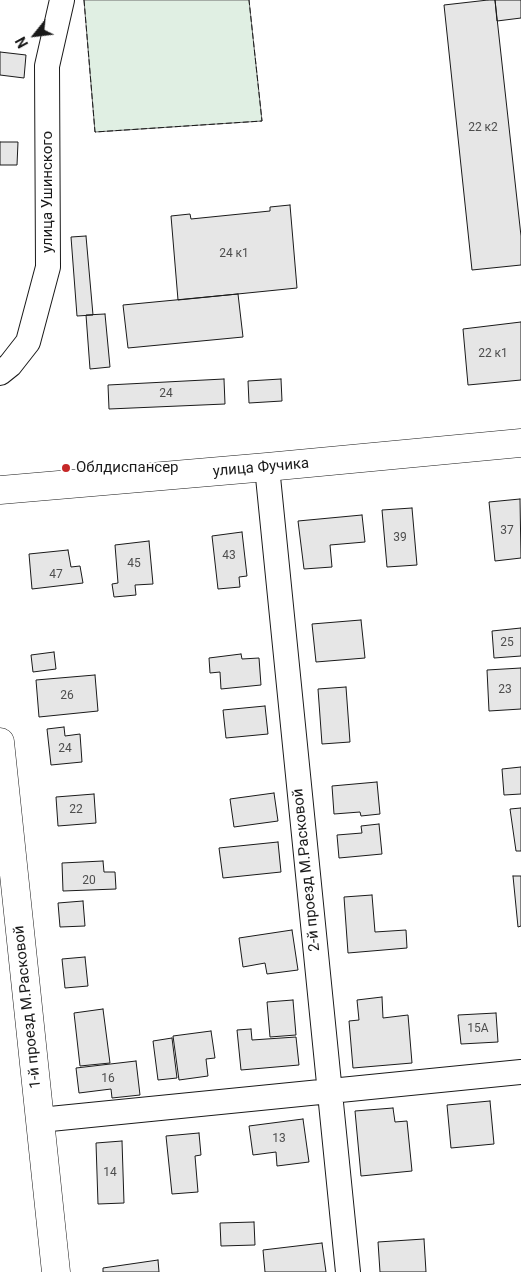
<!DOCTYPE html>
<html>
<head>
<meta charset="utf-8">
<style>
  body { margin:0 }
  #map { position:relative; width:521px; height:1272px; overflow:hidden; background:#fff; font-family:Roboto,sans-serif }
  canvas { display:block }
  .north { position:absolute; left:10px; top:10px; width:50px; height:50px; -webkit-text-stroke:4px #fff; paint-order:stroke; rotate:241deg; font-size:14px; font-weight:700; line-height:20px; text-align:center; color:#1a1a1a }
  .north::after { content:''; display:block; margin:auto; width:18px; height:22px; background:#1a1a1a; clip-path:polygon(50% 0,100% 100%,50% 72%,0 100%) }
</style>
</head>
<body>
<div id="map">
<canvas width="521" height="1272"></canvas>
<div class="north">N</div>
</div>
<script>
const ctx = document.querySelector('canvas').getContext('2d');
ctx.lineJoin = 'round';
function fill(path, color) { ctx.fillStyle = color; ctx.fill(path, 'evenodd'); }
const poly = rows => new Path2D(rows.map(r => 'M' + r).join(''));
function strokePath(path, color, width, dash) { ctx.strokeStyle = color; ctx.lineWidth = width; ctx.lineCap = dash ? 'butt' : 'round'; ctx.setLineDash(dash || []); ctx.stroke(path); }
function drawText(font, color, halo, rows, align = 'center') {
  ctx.font = font + ' Roboto,sans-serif'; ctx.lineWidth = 4; ctx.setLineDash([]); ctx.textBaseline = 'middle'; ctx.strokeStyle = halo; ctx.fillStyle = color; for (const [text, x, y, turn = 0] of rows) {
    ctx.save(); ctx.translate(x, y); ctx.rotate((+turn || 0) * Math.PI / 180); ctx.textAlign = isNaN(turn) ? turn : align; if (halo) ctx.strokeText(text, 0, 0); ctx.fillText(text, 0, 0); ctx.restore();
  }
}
const green = poly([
  [84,0,249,0,262,121,95,132,84,0]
]);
fill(green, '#e0efe3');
strokePath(green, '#6a6a6a', 1);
const building = poly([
  [488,0,495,0,521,236,521,265,472,270,444,5,488,0],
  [495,0,521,0,521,18,497,21,495,0],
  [0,52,26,55,24,78,0,75,0,52],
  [0,142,18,142,17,165,0,165,0,142],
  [290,205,297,288,178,300,171,216,190,214,191,219,270,211,270,207,290,205],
  [86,236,93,315,77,316,71,237,86,236],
  [238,294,243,337,128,348,123,305,238,294],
  [105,314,110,367,90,369,86,315,105,314],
  [521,322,521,380,468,385,463,329,521,322],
  [224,379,225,404,109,409,108,385,224,379],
  [281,379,282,401,249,403,248,381,281,379],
  [520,499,521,558,495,561,489,502,520,499],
  [412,508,417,565,387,567,382,510,412,508],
  [362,515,365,542,330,545,332,567,304,569,298,521,362,515],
  [242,532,247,576,239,577,240,587,218,589,212,536,242,532],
  [149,541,153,584,135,585,136,595,114,597,112,584,118,583,115,545,149,541],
  [68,550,71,567,80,566,83,583,32,589,29,554,68,550],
  [361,620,365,658,316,662,312,624,361,620],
  [521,628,521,656,494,658,492,631,521,628],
  [54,652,56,669,33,672,31,655,54,652],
  [241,654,242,659,259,658,261,685,221,689,220,672,210,673,209,658,241,654],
  [521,668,521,709,489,711,487,670,521,668],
  [95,675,98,711,39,717,36,680,95,675],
  [346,687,350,742,322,744,318,689,346,687],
  [265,706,268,734,226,738,223,710,265,706],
  [64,727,65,736,80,734,82,762,51,765,47,729,64,727],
  [521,767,521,794,504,795,502,769,521,767],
  [377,782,380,814,361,816,360,812,334,814,332,786,377,782],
  [274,793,278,821,234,827,230,799,274,793],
  [94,794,96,823,58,826,56,797,94,794],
  [521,808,521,851,516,851,510,809,521,808],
  [379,824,382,854,339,858,337,835,362,833,361,826,379,824],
  [278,842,281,872,223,878,219,848,278,842],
  [103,861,104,872,115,872,116,889,63,891,62,863,103,861],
  [513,876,521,876,521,926,518,927,513,876],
  [372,895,375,932,406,930,407,948,348,953,344,897,372,895],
  [83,901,85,926,60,927,58,903,83,901],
  [292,930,298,970,267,974,265,963,243,967,239,938,292,930],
  [85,957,88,986,65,988,62,959,85,957],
  [382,997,383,1018,408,1015,412,1063,353,1068,349,1021,359,1020,357,1000,382,997],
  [293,1000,296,1035,270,1037,267,1002,293,1000],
  [103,1009,110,1063,80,1066,74,1013,103,1009],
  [496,1013,498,1042,461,1044,458,1015,496,1013],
  [251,1029,252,1040,296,1037,299,1065,241,1070,237,1030,251,1029],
  [211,1031,215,1058,206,1059,208,1076,179,1080,173,1036,211,1031],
  [172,1038,177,1078,158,1080,153,1041,172,1038],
  [136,1061,140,1095,112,1098,111,1089,79,1093,76,1068,136,1061],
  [490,1101,494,1144,451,1148,447,1105,490,1101],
  [393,1108,395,1122,407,1121,412,1171,361,1176,355,1111,393,1108],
  [303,1119,309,1162,277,1166,276,1152,253,1155,249,1126,303,1119],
  [199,1133,201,1155,195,1156,198,1192,172,1194,166,1136,199,1133],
  [122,1141,124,1203,98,1204,96,1143,122,1141],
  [254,1222,255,1245,221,1246,220,1223,254,1222],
  [424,1239,426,1272,380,1272,378,1242,424,1239],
  [322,1243,326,1272,265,1272,263,1250,322,1243],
  [158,1260,159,1272,103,1272,103,1268,158,1260]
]);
fill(building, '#e6e6e6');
strokePath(building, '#1a1a1a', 1);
const street = poly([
  [0,373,10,365,28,342,48,267,47,66,62,0],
  [267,467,348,1272],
  [40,1120,521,1072]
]);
const secondary = poly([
  [0,490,267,467,521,443],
  [0,742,56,1272]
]);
strokePath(street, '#1a1a1a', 26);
strokePath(secondary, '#1a1a1a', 29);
strokePath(street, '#fff', 24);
strokePath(secondary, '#fff', 28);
strokePath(poly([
  [84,0,95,132,262,121,249,0]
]), '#1a1a1a', 1, [6, 2.5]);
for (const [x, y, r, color] of [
  [66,468,5,"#c62828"]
]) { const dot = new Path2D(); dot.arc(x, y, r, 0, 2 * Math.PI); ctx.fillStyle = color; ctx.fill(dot); strokePath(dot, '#fff', 2); }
drawText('12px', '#4d4d4d', null, [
  ["22 к2",483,128],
  ["24 к1",234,254],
  ["22 к1",493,354],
  ["24",166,394],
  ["37",507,531],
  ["39",400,538],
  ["43",229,556],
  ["45",134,564],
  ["47",56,575],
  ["25",507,643],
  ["23",505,690],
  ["26",67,696],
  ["24",65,749],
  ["22",76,810],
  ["20",89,881],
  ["15А",478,1029],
  ["16",108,1079],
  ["13",279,1139],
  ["14",110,1173]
]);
drawText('15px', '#1a1a1a', '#fff', [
  ["улица Ушинского",48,192,-90],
  ["улица Фучика",261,468,-5],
  ["2-й проезд М.Расковой",307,870,-96],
  ["1-й проезд М.Расковой",28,1007,-96]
]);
drawText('15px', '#1a1a1a', '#fff', [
  ["Облдиспансер",76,468]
], 'left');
</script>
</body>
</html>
